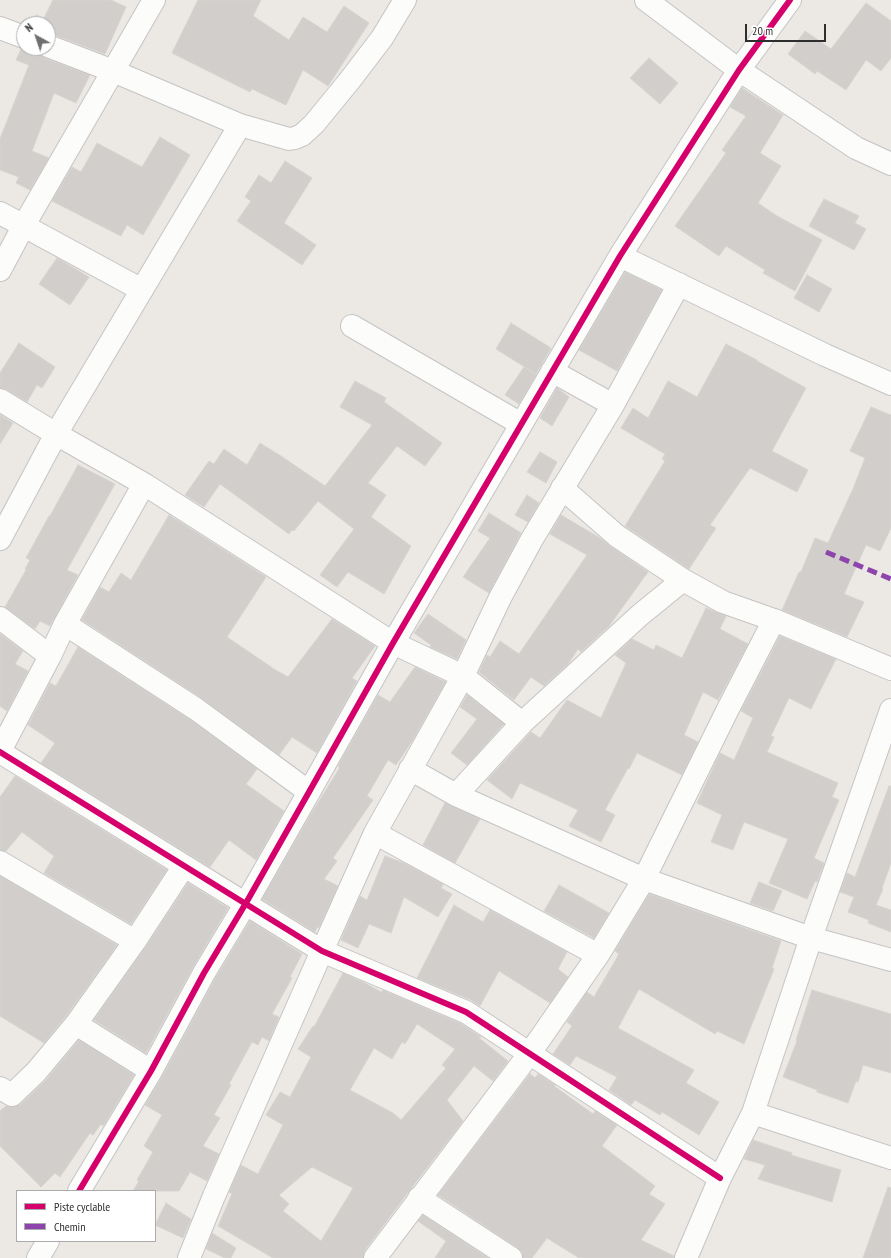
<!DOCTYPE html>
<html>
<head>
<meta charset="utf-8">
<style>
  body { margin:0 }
  #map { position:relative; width:891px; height:1258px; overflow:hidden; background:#ece8e4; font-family:"PT Sans Narrow",sans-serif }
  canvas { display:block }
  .legend { position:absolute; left:16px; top:1190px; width:140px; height:52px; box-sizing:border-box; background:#fff; border:1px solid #ababab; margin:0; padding:5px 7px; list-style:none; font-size:12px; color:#2e2e2e }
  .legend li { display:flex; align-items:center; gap:8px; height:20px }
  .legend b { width:20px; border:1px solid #ababab }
  .north { position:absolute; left:16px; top:16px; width:40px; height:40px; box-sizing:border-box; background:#fff; border:1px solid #ababab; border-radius:50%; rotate:320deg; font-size:11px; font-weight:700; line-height:16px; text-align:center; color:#2e2e2e }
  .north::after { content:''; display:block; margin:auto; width:14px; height:18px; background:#706f6e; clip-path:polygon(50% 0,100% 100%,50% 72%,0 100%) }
  .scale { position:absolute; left:745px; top:24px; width:81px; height:18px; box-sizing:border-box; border:2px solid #2e2e2e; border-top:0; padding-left:5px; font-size:12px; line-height:14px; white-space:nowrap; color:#2e2e2e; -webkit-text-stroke:3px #fff; paint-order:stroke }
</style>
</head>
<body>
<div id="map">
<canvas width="891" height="1258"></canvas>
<ul class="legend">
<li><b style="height:5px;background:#d6006c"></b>Piste cyclable</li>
<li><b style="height:5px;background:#8e44ad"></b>Chemin</li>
</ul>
<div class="north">N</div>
<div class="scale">20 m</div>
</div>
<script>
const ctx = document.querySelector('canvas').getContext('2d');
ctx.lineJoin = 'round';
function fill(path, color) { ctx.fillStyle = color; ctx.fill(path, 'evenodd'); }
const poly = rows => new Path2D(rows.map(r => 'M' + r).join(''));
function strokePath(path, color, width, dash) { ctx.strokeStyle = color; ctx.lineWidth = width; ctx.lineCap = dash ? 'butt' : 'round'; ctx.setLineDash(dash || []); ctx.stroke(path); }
const building = poly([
  [53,0,111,0,126,7,105,54,52,34,48,34,48,24,32,24,36,15,44,18,53,0],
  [198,0,261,0,253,16,289,40,303,17,327,32,344,6,369,23,328,86,303,70,286,105,252,89,250,92,172,53,198,0],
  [866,3,891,21,891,58,881,71,866,60,846,90,817,71,815,74,788,54,805,31,831,49,866,3],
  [29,48,36,48,39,54,44,58,90,75,76,103,54,93,32,151,49,158,30,190,16,183,19,177,0,170,0,139,29,65,16,60,21,49,29,48],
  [649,58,678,83,660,104,630,78,649,58],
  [742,88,783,115,760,153,781,166,758,203,777,216,822,240,795,291,763,273,765,270,726,246,719,256,675,226,726,153,722,150,746,116,730,107,742,88],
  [160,137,190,155,143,235,127,225,121,236,52,201,72,167,81,172,97,143,142,167,160,137],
  [285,161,312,178,284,223,316,245,302,265,237,221,251,201,245,197,259,175,271,183,285,161],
  [824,199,859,216,855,223,866,229,854,250,809,226,824,199],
  [57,258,89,277,70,305,39,284,57,258],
  [625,272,662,290,617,371,579,350,625,272],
  [807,275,832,289,819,312,794,298,807,275],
  [511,323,551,348,536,374,496,349,511,323],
  [19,343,55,367,42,388,37,385,27,402,6,389,0,388,0,373,19,343],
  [726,344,757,360,757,361,806,388,772,451,808,470,797,492,750,468,710,525,716,528,689,569,625,526,665,461,662,459,665,454,621,428,633,408,648,418,668,381,697,397,726,344],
  [524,367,536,375,519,404,505,395,524,367],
  [355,381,386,398,384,402,442,443,425,466,397,446,368,483,386,495,371,517,411,546,384,594,348,572,337,587,320,575,354,529,318,501,294,531,292,530,289,534,220,484,204,507,185,495,209,461,214,464,224,449,247,465,260,443,281,456,325,486,372,425,340,407,355,381],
  [557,388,569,397,552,426,540,418,557,388],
  [871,407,891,415,891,528,880,551,866,545,844,594,864,602,847,637,782,610,799,572,801,572,815,538,828,543,853,489,865,458,850,451,871,407],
  [0,415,13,423,0,444,0,415],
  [540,452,557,462,546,483,527,472,540,452],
  [78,465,115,484,67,570,78,575,50,626,40,621,35,629,5,607,26,570,25,569,30,560,26,558,49,516,50,516,78,465],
  [527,495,539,503,528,522,515,515,527,495],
  [489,513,521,533,489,593,463,577,490,538,478,531,489,513],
  [169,515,266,577,227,637,274,669,288,677,332,619,375,646,352,678,357,681,317,753,292,737,279,755,203,699,82,620,100,587,109,592,121,573,131,580,169,515],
  [561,515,600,538,610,546,648,572,609,626,581,652,578,649,568,664,544,686,531,677,514,700,479,672,487,655,490,657,500,641,519,654,587,555,550,534,561,515],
  [706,608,726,616,720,629,748,644,718,700,703,692,684,735,698,742,682,775,637,753,629,769,628,768,605,810,615,815,601,842,569,826,578,810,520,783,512,799,487,780,531,732,540,738,567,700,601,718,626,663,615,655,632,639,654,650,656,645,682,658,706,608],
  [428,614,466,640,457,659,430,647,431,645,414,633,428,614],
  [0,634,23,651,15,664,28,671,7,711,0,706,0,634],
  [780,636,836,659,811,709,789,698,771,736,774,737,767,752,838,783,832,797,839,800,814,858,824,863,817,882,815,881,807,899,769,883,788,839,744,822,733,850,711,842,722,815,697,803,720,753,734,760,753,718,741,711,780,636],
  [78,647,189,719,257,769,246,784,284,811,256,860,229,840,210,867,41,763,55,743,28,725,50,683,56,686,78,647],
  [415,667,446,682,411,743,396,765,388,760,367,796,373,800,333,858,337,861,324,879,338,886,319,928,317,927,315,932,262,899,311,814,339,769,339,767,338,766,378,695,390,702,415,667],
  [467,695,504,724,467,765,451,753,477,719,460,707,467,695],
  [15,776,167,870,131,924,44,873,54,856,22,832,6,851,0,850,0,797,15,776],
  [889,786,891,786,891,863,882,888,883,889,876,905,891,910,891,932,868,923,869,920,848,912,854,897,840,892,847,873,855,877,889,786],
  [445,803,480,819,455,863,423,845,445,803],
  [385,856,404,863,443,884,441,888,452,894,438,917,404,897,391,933,369,924,358,948,341,940,360,896,367,900,385,856],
  [0,876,117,945,66,1016,44,1043,0,1016,0,876],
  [759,882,782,891,773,911,750,903,759,882],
  [188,883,228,908,193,967,146,1053,94,1020,145,948,188,883],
  [559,885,609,913,594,938,544,911,559,885],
  [649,894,781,941,772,968,774,969,744,1044,717,1031,715,1034,639,989,618,1028,694,1070,686,1083,719,1102,699,1135,662,1112,660,1115,635,1100,631,1105,609,1090,617,1077,576,1056,570,1065,553,1054,572,1026,567,1022,587,992,594,997,619,954,615,951,649,894],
  [454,905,483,922,490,910,567,952,558,969,568,977,550,1003,499,971,480,1006,471,1000,417,978,454,905],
  [250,921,302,954,290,977,292,978,272,1014,279,1017,269,1041,262,1037,258,1045,252,1042,229,1084,231,1085,214,1115,220,1118,203,1146,219,1154,207,1181,190,1172,179,1191,133,1191,139,1181,137,1180,153,1152,144,1146,162,1115,145,1105,162,1077,215,979,250,921],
  [343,973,363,982,381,992,383,990,460,1023,481,1037,479,1038,508,1061,493,1081,474,1066,447,1100,463,1121,409,1191,365,1250,363,1258,273,1258,218,1226,232,1194,229,1192,241,1165,258,1174,283,1125,266,1115,280,1092,290,1097,311,1057,298,1049,313,1026,314,1027,343,973],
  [417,1024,455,1049,442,1065,446,1068,401,1120,393,1113,350,1090,374,1048,392,1059,402,1042,405,1044,417,1024],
  [312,1167,353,1188,321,1241,283,1211,289,1204,279,1195,312,1167],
  [812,990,891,1014,891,1073,863,1065,858,1082,856,1081,848,1103,817,1092,817,1090,783,1077,797,1041,796,1040,812,990],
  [79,1040,134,1075,105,1123,103,1126,101,1124,93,1135,90,1133,60,1177,55,1173,41,1187,0,1146,0,1111,6,1106,14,1107,21,1104,46,1080,79,1040],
  [530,1074,535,1078,538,1074,555,1085,554,1086,593,1114,595,1111,617,1125,602,1146,655,1186,649,1194,665,1204,641,1240,674,1256,674,1258,579,1258,547,1238,532,1258,523,1258,522,1252,518,1248,438,1195,530,1074],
  [753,1140,792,1153,791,1155,841,1170,832,1202,758,1179,765,1165,744,1159,753,1140],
  [888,1187,891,1188,891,1258,863,1258,888,1187],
  [166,1203,191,1219,183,1238,155,1225,166,1203],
  [423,1215,488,1258,435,1258,446,1241,418,1221,423,1215],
  [212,1233,236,1248,231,1258,225,1258,206,1249,212,1233]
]);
fill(building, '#d1cecb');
strokePath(building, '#d7d4d0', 1);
const minor = poly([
  [646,0,739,70,856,148,891,164],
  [0,28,24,37],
  [48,46,113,71,240,125,289,139,295,138,302,135,314,124,350,80,382,38,405,0],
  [0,213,142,290],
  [620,256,825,355,891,384],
  [0,270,24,225,154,0],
  [352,326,521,424],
  [552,371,613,405],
  [0,400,56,434,144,484,393,643,463,676,522,723],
  [562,488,617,536,683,580,723,602,774,620,891,669],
  [0,539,56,434,240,125],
  [0,618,50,656],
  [65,624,196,709,309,792],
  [0,751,50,656,65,624,144,484],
  [0,752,322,951,466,1012,720,1178],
  [410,769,456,795,644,879,811,938,891,960],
  [456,795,522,723,640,615,683,580],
  [375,833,598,955],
  [0,862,135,941],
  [76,1024,151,1071],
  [0,1088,12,1095,36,1072,76,1024,135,941,184,866],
  [753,1113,891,1158],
  [79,1191,151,1071,204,973,246,903,309,792,393,643,620,256,739,70,790,0],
  [419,1198,511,1258],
  [38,1258,48,1241],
  [189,1258,214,1196,322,951,375,833,463,676,500,598,532,539,613,405,679,284],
  [375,1258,530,1053,598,955,644,879,728,709,774,620],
  [686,1258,720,1178,753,1113,811,938,891,710]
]);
strokePath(minor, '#c5c4c5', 24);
strokePath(minor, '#fcfcfb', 22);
strokePath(poly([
  [826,552,891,579]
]), '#8e44ad', 5, [10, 5]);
strokePath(poly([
  [0,752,322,951,466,1012,720,1178],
  [79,1191,151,1071,204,973,246,903,309,792,393,643,620,256,739,70,790,0]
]), '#d6006c', 6);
</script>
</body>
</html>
